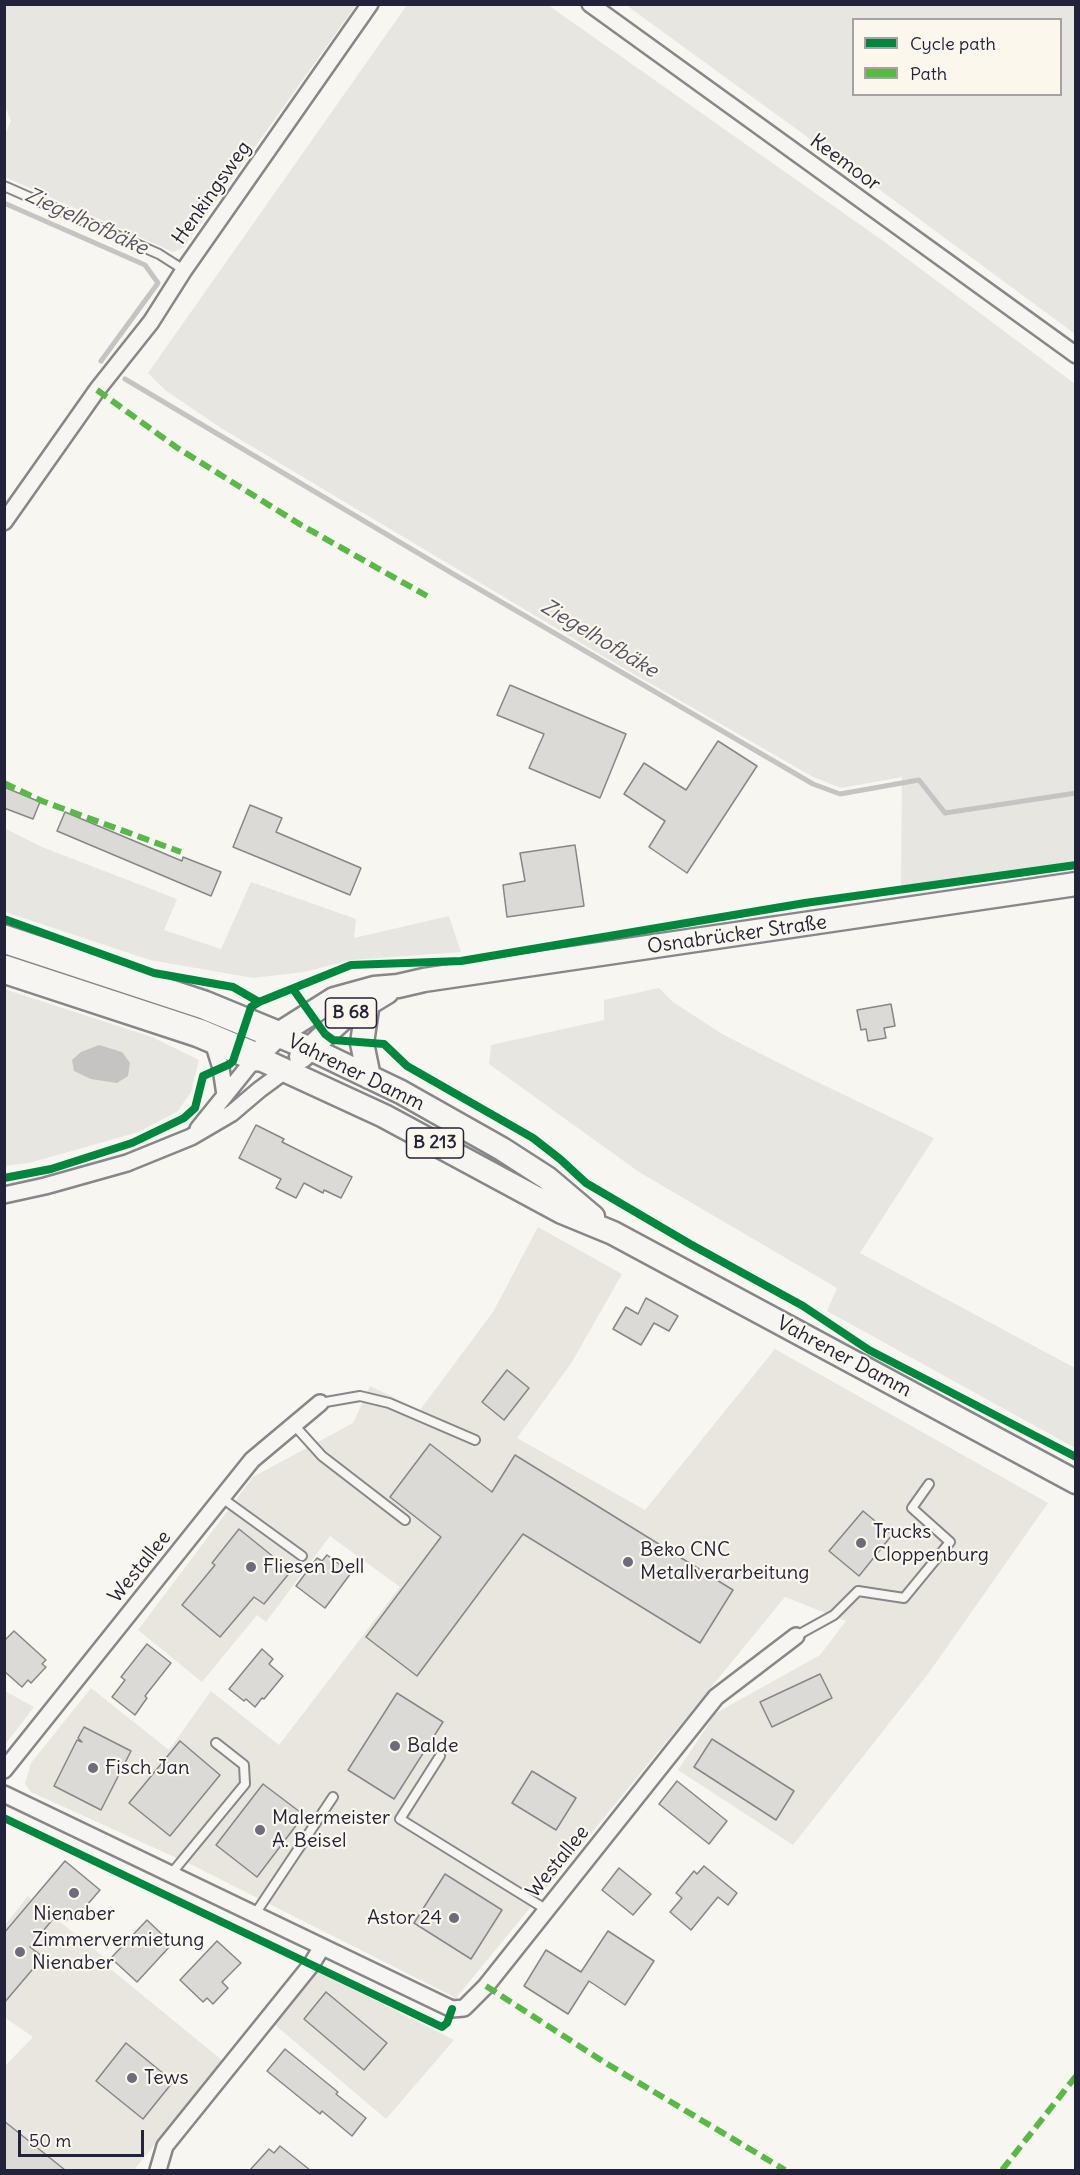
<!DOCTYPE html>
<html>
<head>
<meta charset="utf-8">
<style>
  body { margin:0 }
  #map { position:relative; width:1080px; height:2175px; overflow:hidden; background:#f8f6f0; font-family:Delius,sans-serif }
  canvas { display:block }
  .frame { position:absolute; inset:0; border:6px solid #22223b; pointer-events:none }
  .legend { position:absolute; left:852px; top:18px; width:210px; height:78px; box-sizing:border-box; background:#fbf7ec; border:2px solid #a4a2a5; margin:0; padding:8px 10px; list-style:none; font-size:18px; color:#22223b }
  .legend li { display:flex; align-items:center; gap:12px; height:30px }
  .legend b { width:30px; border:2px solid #a4a2a5 }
  .scale { position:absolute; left:18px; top:2130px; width:126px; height:27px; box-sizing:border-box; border:3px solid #22223b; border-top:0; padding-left:8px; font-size:18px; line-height:21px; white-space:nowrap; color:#22223b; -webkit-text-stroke:4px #fbf7ec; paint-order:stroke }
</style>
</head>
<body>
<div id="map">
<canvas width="1080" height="2175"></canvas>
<div class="frame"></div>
<ul class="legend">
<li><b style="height:8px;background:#00873e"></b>Cycle path</li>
<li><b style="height:8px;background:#58b947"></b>Path</li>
</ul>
<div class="scale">50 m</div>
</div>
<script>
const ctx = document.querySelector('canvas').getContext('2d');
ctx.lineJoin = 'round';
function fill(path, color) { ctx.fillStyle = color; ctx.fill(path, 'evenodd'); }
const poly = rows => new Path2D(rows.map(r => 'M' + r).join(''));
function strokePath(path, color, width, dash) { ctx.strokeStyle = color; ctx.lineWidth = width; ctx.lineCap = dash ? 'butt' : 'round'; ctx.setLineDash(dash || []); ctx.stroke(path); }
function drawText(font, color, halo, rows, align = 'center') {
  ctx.font = font + ' Delius,sans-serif'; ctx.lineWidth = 4.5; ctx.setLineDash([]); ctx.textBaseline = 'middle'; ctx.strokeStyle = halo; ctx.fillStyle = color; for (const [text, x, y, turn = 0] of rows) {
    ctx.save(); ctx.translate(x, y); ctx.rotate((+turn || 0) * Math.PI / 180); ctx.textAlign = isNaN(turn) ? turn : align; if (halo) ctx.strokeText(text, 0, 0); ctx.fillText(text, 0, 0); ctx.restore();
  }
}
fill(poly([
  [538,1227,622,1274,572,1362,517,1438,645,1510,775,1349,1048,1503,928,1674,793,1845,678,1770,716,1713,820,1655,846,1621,785,1597,456,1998,192,1865,31,1792,25,1784,31,1763,91,1688,169,1750,211,1691,279,1745,400,1587,330,1536,266,1622,257,1615,202,1682,138,1630,253,1477,353,1423,370,1386,420,1410,493,1312],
  [5,1691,34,1707,5,1745],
  [28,1896,105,1958,102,1962,223,2061,134,2170,5,2170,4,2067,33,2037,4,2017,5,1925],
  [318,1972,454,2040,386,2119,274,2024]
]), '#e9e6e0');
fill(poly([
  [5,5,356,5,183,248,173,252,5,177,4,137,11,121,5,106],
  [407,5,548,5,886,243,1075,384,1075,861,901,886,902,777,841,788,813,777,606,658,221,428,165,390,148,373],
  [626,5,1075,5,1075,334,865,179],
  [854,20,1060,20,1060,94,854,94],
  [4,828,42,847,177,899,164,930,221,949,251,882,356,919,354,938,449,916,461,952,351,960,304,972,253,978,150,960,5,912],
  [659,988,673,1002,722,1034,807,1077,934,1138,860,1253,1075,1368,1075,1448,827,1311,837,1288,639,1172,489,1064,491,1045,604,1020,604,1000],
  [4,989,152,1037,199,1060,191,1092,178,1111,139,1132,29,1163,5,1166]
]), '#e8e6e0');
fill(poly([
  [99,1045,122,1052,130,1063,128,1076,117,1083,91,1079,74,1071,72,1060,81,1052]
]), '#c6c4c3');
strokePath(poly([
  [4,203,145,265,158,283,101,361],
  [125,379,455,575,813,784,840,794,919,780,945,813,1076,793]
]), '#c6c4c3', 5);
const building = poly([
  [510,685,626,734,600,798,529,768,544,734,497,715,510,685],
  [718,741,757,766,687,873,649,847,665,821,624,794,644,763,686,790,718,741],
  [4,787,40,802,33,819,4,808,4,787],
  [250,805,282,818,276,832,361,868,350,895,233,847,250,805],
  [65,812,182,861,183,857,221,872,211,896,57,831,65,812],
  [575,845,584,906,507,917,503,885,525,881,520,853,575,845],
  [891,1004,895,1026,884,1028,886,1038,868,1041,866,1029,861,1030,857,1010,891,1004],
  [256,1125,284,1139,282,1142,352,1177,341,1198,324,1190,323,1193,304,1183,296,1198,276,1188,281,1179,239,1158,256,1125],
  [646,1298,678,1316,669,1331,654,1323,641,1345,613,1329,626,1307,638,1314,646,1298],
  [507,1370,529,1388,504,1420,482,1402,507,1370],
  [430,1444,492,1492,515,1455,733,1590,700,1643,523,1534,417,1676,366,1637,441,1537,390,1497,430,1444],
  [863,1511,892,1535,859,1576,829,1551,863,1511],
  [239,1529,291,1571,264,1604,254,1597,220,1637,182,1605,215,1565,212,1563,239,1529],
  [327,1555,351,1573,325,1608,296,1586,317,1558,322,1561,327,1555],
  [14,1631,46,1660,42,1664,46,1667,31,1683,28,1680,22,1687,4,1671,4,1641,14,1631],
  [147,1644,171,1663,145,1696,147,1698,135,1715,112,1697,125,1680,121,1677,147,1644],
  [262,1649,273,1659,269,1664,283,1676,264,1699,262,1698,255,1707,246,1699,244,1701,229,1689,262,1649],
  [820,1674,832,1698,772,1727,760,1702,820,1674],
  [397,1693,443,1722,394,1799,348,1770,397,1693],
  [84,1727,131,1751,101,1810,54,1786,77,1740,82,1742,78,1738,84,1727],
  [712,1739,794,1791,776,1820,694,1767,712,1739],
  [180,1741,220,1775,170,1836,129,1803,180,1741],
  [532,1771,576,1798,556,1830,512,1803,532,1771],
  [677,1781,727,1821,709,1844,659,1804,677,1781],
  [263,1784,304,1815,257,1877,216,1845,263,1784],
  [65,1861,100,1890,74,1920,70,1917,66,1921,57,1914,30,1947,43,1957,4,2003,4,1933,65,1861],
  [704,1866,737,1893,728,1905,718,1897,691,1930,670,1912,682,1898,676,1893,694,1871,697,1874,704,1866],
  [619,1868,651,1894,633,1915,602,1890,619,1868],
  [445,1874,502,1910,471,1959,414,1923,445,1874],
  [147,1920,172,1944,137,1982,111,1958,147,1920],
  [608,1931,654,1961,625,2005,589,1981,568,2014,524,1986,546,1950,581,1972,608,1931],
  [217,1941,241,1963,222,1982,228,1988,213,2004,207,1998,203,2002,180,1980,217,1941],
  [326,1992,387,2043,364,2070,304,2019,326,1992],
  [126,2043,164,2074,163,2075,172,2083,143,2119,96,2081,126,2043],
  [285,2049,338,2092,336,2094,366,2118,352,2136,322,2111,320,2114,267,2071,285,2049],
  [4,2121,65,2170,4,2170,4,2121],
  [280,2146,310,2170,250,2170,269,2149,274,2153,280,2146]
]);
fill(building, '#dbdad7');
strokePath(building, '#878688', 1.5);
const lane = poly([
  [4,186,159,254,184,270],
  [320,1403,360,1396,389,1403,475,1440],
  [294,1425,322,1456,405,1520],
  [222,1498,302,1556],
  [796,1636,834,1615,858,1591,904,1598,950,1542,912,1508,929,1484],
  [440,1756,400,1819,547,1910],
  [171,1874,245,1784,244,1765,216,1743],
  [255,1914,333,1797]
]);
const street = poly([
  [590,4,1076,355],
  [4,522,97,390,151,322,184,270,370,4],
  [212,1039,221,1068,225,1095],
  [198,1129,256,1057],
  [4,1195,45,1186,127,1163,191,1137,232,1113,259,1090,286,1070],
  [4,1770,252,1460,320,1403],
  [4,1794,452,2009,464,2008,486,1986,716,1697,796,1636],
  [158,2170,165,2146,311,1965,322,1947]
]);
const primary = poly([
  [1076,884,424,980,398,986,374,988,334,999,277,1035,256,1057,384,1116,562,1212,613,1233,1076,1482],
  [368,1002,362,1043,369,1077],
  [277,1035,311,1049,401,1092,502,1149,547,1178,593,1217],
  [301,1057,341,1020,387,992]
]);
const highway = poly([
  [4,939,204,1005,277,1035],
  [4,969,199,1033,256,1057]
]);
strokePath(lane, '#878688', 12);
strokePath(street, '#878688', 20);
strokePath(primary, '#878688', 27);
strokePath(highway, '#878688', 32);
strokePath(lane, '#f6f5f1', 8);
strokePath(street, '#f6f5f1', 15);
strokePath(primary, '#f6f5f1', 22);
strokePath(highway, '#f6f5f1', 27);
strokePath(poly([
  [97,390,176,447,301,525,427,596],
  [4,783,42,801,181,852],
  [486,1986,604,2062,785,2170],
  [1002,2170,1076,2076]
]), '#58b947', 6, [12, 6]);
strokePath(poly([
  [4,919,154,973,233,987,259,1002,351,965,461,961,805,903,1076,865],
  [293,989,325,1034,333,1040,384,1044,407,1066,533,1138,560,1159,586,1183,690,1244,803,1306,869,1350,1076,1457],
  [4,1178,51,1169,132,1143,184,1118,195,1108,203,1076,230,1064,233,1061,251,1007,259,1002],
  [4,1818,442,2027,447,2023,452,2009]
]), '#00873e', 8);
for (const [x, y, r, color] of [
  [861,1543,6,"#6d6c7a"],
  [628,1562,6,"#6d6c7a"],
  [251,1567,6,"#6d6c7a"],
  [395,1746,6,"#6d6c7a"],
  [93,1768,6,"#6d6c7a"],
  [260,1830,6,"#6d6c7a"],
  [74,1893,6,"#6d6c7a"],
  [454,1918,6,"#6d6c7a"],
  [20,1952,6,"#6d6c7a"],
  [132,2078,6,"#6d6c7a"]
]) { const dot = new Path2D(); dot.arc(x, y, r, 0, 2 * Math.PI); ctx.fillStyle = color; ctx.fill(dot); strokePath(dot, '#fbf7ec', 2); }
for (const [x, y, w] of [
  [351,1013,51],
  [435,1143,57]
]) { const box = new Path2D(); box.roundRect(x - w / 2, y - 15, w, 30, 4.5); ctx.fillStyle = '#fbf7ec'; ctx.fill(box); strokePath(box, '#22223b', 1.5); }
drawText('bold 18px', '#22223b', null, [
  ["B 68",351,1013],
  ["B 213",435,1143]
]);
drawText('20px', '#22223b', '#fbf7ec', [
  ["Keemoor",845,163,36],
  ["Henkingsweg",212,193,-55],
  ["Osnabrücker Straße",737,935,-8],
  ["Vahrener Damm",356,1073,26],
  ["Vahrener Damm",844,1357,28],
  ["Westallee",140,1567,-51],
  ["Westallee",558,1862,-51]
]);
drawText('20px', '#22223b', '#fbf7ec', [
  ["Trucks",873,1532],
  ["Cloppenburg",873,1555],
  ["Beko CNC",640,1550],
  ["Metallverarbeitung",640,1573],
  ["Fliesen Dell",263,1567],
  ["Balde",407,1746],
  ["Fisch Jan",105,1768],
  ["Malermeister",272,1818],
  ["A. Beisel",272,1841],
  ["Nienaber",74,1914,"center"],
  ["Astor 24",442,1918,"right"],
  ["Zimmervermietung",32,1940],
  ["Nienaber",32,1963],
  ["Tews",144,2078]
], 'left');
drawText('italic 21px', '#545364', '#fbf7ec', [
  ["Ziegelhofbäke",86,222,25],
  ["Ziegelhofbäke",599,639,31]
]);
</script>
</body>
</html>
